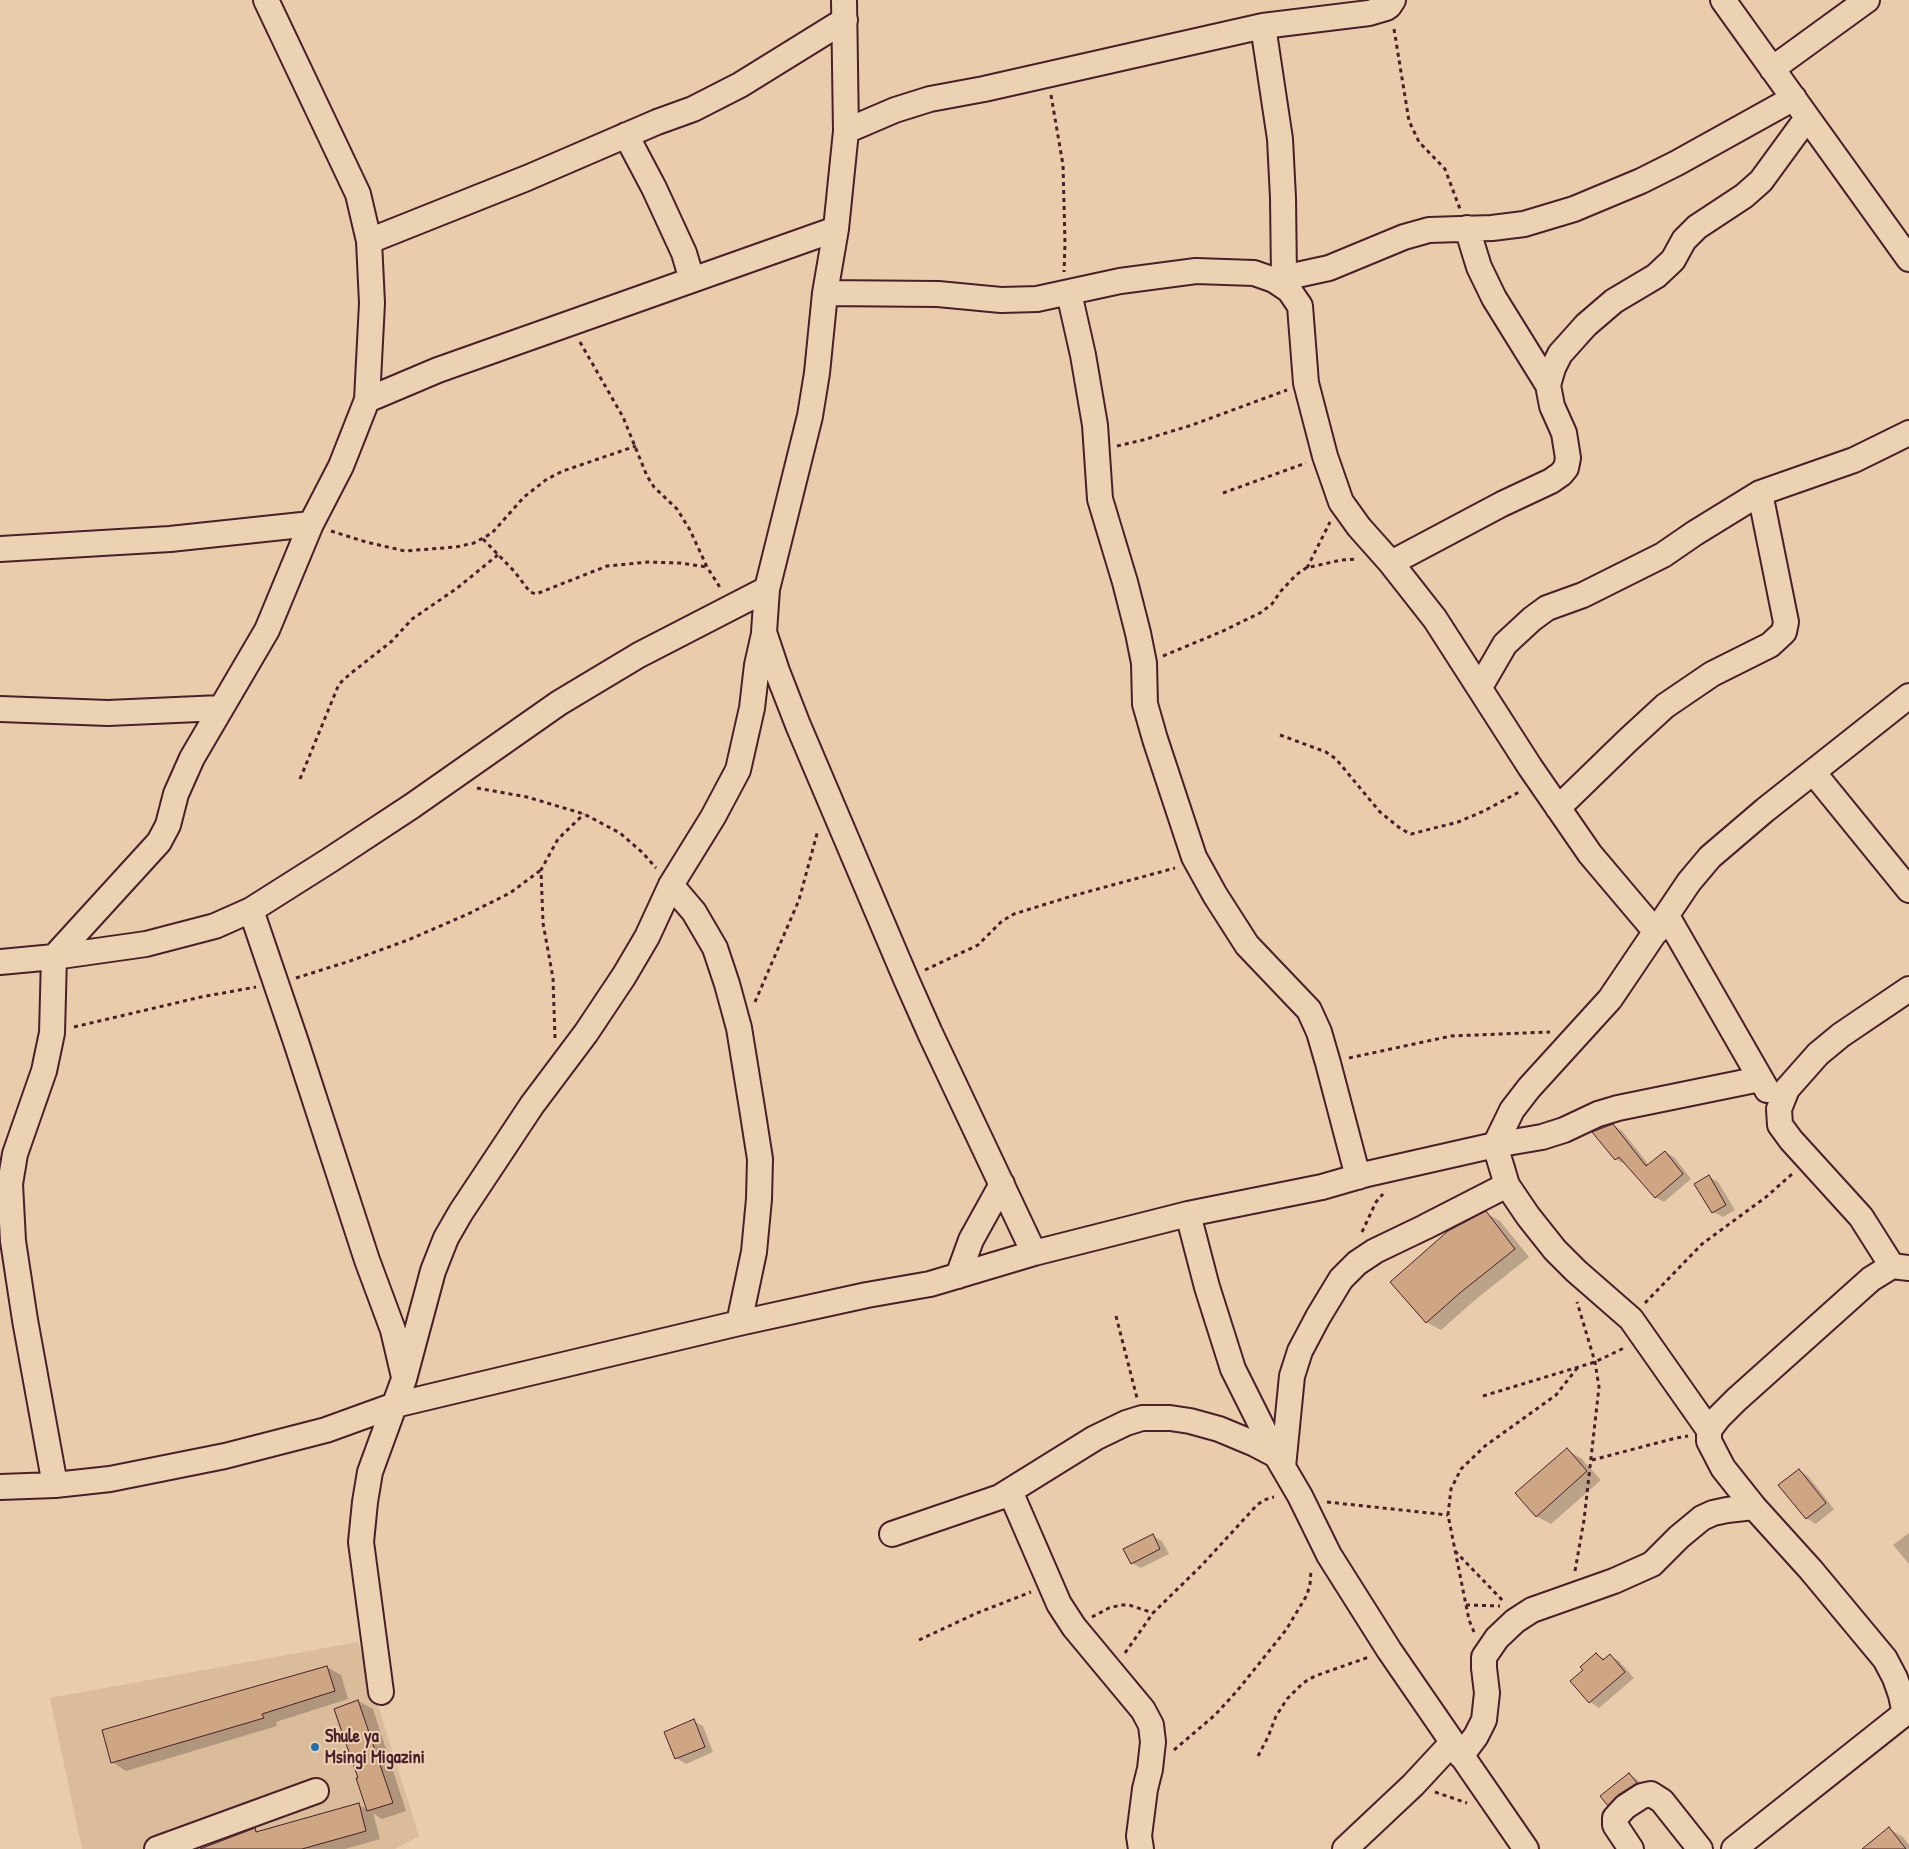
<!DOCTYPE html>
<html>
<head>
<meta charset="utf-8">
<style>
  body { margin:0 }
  canvas { display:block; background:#e8ccab }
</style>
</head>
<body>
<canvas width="1909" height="1849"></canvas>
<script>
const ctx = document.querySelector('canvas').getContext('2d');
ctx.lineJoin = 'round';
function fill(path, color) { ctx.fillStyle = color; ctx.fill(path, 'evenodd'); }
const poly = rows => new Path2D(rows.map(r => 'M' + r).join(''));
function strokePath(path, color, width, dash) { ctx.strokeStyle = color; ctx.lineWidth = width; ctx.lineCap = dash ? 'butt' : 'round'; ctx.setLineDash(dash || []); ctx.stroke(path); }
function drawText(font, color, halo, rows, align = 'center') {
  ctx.font = font + ' "Patrick Hand",sans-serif'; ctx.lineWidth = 4; ctx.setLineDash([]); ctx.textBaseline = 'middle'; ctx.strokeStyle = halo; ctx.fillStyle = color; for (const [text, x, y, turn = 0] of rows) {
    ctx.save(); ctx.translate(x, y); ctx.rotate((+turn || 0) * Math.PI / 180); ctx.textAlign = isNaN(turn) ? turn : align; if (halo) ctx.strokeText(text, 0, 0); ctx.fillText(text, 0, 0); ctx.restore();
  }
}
fill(poly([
  [358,1642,419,1836,395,1849,82,1849,50,1698]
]), '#dabb9a');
fill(poly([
  [1613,1125,1622,1131,1649,1165,1665,1152,1674,1157,1691,1179,1664,1202,1655,1197,1626,1163,1625,1164,1615,1159],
  [1709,1177,1718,1182,1735,1210,1723,1217,1713,1212],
  [1486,1213,1500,1221,1529,1257,1475,1300,1441,1330,1426,1322],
  [1567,1450,1581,1458,1601,1480,1551,1524,1536,1516],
  [1799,1470,1808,1476,1834,1509,1816,1524,1806,1518],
  [1909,1533,1909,1564,1893,1545],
  [1153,1536,1162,1541,1169,1554,1141,1568,1132,1563],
  [1596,1654,1606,1660,1610,1656,1619,1661,1634,1678,1599,1708,1590,1702,1572,1681,1585,1670],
  [327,1667,341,1675,348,1699,276,1722,277,1726,126,1771,112,1762],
  [358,1701,373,1709,406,1811,382,1819,373,1813,380,1839,345,1849,201,1849,255,1830,259,1832,359,1805,368,1810],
  [694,1721,703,1726,713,1752,686,1764,676,1758],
  [1629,1774,1638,1780,1645,1789,1618,1810,1608,1805],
  [1889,1829,1903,1837,1909,1845,1909,1849,1864,1849]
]), '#0003');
const building = poly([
  [1613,1124,1646,1166,1665,1151,1683,1174,1655,1198,1619,1157,1615,1160,1592,1132,1613,1124],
  [1709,1175,1726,1205,1712,1213,1694,1184,1709,1175],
  [1486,1211,1515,1249,1461,1292,1426,1323,1390,1282,1448,1231,1486,1211],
  [1567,1448,1587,1471,1536,1517,1515,1493,1567,1448],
  [1799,1469,1826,1503,1806,1519,1778,1485,1799,1469],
  [1153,1534,1160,1549,1131,1564,1123,1549,1153,1534],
  [1596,1653,1603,1660,1610,1654,1625,1672,1589,1703,1570,1681,1583,1670,1580,1667,1596,1653],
  [327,1666,335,1691,262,1714,264,1718,111,1763,102,1730,327,1666],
  [358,1700,393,1803,367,1811,356,1778,358,1778,334,1709,358,1700],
  [694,1719,705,1747,675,1759,664,1732,694,1719],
  [1629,1773,1637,1783,1618,1795,1608,1806,1600,1796,1629,1773],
  [359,1803,366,1831,302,1849,200,1849,255,1828,256,1832,359,1803],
  [1889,1827,1906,1849,1862,1849,1889,1827]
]);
fill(building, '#cfa684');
strokePath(building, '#4a1f2b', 1);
const minor = poly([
  [844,0,846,131,836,229,825,293,817,373,810,416,767,589,764,632,777,671,798,725,906,979,930,1033,1034,1253],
  [1723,0,1909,259],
  [1263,26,1280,139,1283,198,1284,277],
  [1772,69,1867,0],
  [846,131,895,110,930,99,984,89,1263,26,1369,13,1386,8,1389,6,1393,0],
  [626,135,654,188,684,253,692,280],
  [1467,228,1479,267,1494,298,1548,385],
  [369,241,527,178,657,122,693,109,740,85,845,20],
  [1274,280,1329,268,1404,237,1429,230,1492,228,1524,224,1574,209,1641,181,1677,163,1794,98],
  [825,293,938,294,1001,300,1037,299,1120,281,1196,271,1254,273,1274,280,1289,290,1300,306,1306,383,1325,456,1341,502,1359,527,1391,563,1435,619,1530,767,1590,854,1656,932],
  [1069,293,1083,355,1095,425,1100,499,1125,582,1138,633,1144,663,1145,704,1155,739,1194,857,1215,895,1247,945,1309,1010,1319,1032,1328,1063,1358,1177],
  [367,400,438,370,836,229],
  [0,549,170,539,311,524],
  [1391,563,1502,504,1551,481,1561,474,1566,468,1568,458,1564,433,1552,406,1548,385,1553,368,1560,354,1586,325,1614,301,1656,276,1673,260,1684,240,1697,227,1744,196,1761,181,1807,118],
  [1480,687,1505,644,1532,619,1547,608,1583,595,1663,555,1695,533,1760,493,1854,460,1909,433],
  [0,709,108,713,221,708],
  [1813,772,1909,890],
  [1558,808,1627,741,1665,706,1712,674,1770,645,1784,632,1786,622,1760,493],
  [671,885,694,912,715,948,727,984,739,1028,752,1108,760,1159,759,1199,754,1252,739,1323],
  [251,910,296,1042,367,1260,393,1330,404,1377],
  [1667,916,1767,1090],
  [0,962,54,957,146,944,215,926,251,910,330,860,412,806,559,703,639,655,767,589],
  [1188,1214,1207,1287,1233,1369,1276,1455,1300,1496,1329,1555,1389,1650,1526,1849],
  [1892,1266,1861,1217,1791,1140,1780,1125,1779,1109,1787,1089,1818,1054,1841,1035,1909,989],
  [958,1276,971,1240,1002,1184],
  [1709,1430,1631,1319,1576,1271,1555,1250,1528,1216,1507,1185,1495,1145,1512,1110,1529,1088,1610,999,1689,882,1710,857,1765,810,1909,696],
  [1283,1467,1292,1376,1300,1351,1318,1317,1341,1279,1357,1263,1375,1251,1425,1227,1507,1185],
  [55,1485,25,1320,13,1241,10,1184,15,1154,44,1071,52,1033,54,957,159,842,168,825,176,794,192,758,267,630,311,524,341,466,367,400,372,303,369,241,358,194,266,0],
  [0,1487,55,1485,110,1479,225,1456,326,1430,395,1405,739,1323,867,1295,930,1284,1034,1253,1188,1214,1322,1187,1367,1174,1495,1145,1542,1137,1564,1130,1598,1114,1618,1108,1760,1079],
  [1010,1491,1059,1604,1074,1627,1143,1710,1151,1725,1153,1742,1150,1769,1145,1789,1139,1836,1141,1849],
  [892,1534,1000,1497,1095,1438,1126,1423,1142,1418,1170,1418,1190,1421,1219,1429,1255,1444,1276,1455],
  [381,1692,361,1542,365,1502,370,1472,404,1379,433,1271,446,1238,461,1212,532,1105,586,1033,624,976,647,937,671,885,713,817,738,770,752,708,757,665,764,634],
  [1905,1714,1901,1695,1895,1678,1885,1659,1811,1570,1754,1507,1723,1468,1709,1441,1709,1430,1719,1417,1736,1400,1871,1279,1892,1266,1909,1268],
  [1461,1756,1476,1736,1484,1720,1487,1693,1484,1668,1484,1657,1497,1638,1515,1621,1532,1610,1614,1581,1652,1564,1679,1537,1702,1518,1713,1513,1727,1510,1754,1507],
  [157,1849,316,1791],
  [1345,1849,1413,1785,1452,1743],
  [1631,1849,1615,1825,1615,1818,1625,1807,1642,1796,1651,1794,1662,1801,1700,1849],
  [1734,1849,1909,1710]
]);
strokePath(minor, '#4a1f2b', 28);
strokePath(poly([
  [1394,29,1409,121,1419,142,1445,169,1460,209],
  [1051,95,1063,165,1065,243,1064,272],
  [580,342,623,417,647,476,654,487,677,509,690,530,707,567,721,589],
  [1117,446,1143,440,1192,425,1287,390],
  [1223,493,1306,463],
  [331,531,366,542,405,551,456,547,474,543,492,533,524,497,547,479,563,471,636,446],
  [483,539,514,571,530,592,536,594,607,566,649,562,680,563,707,567],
  [1307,568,1330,522],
  [1163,656,1223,631,1260,613,1272,604,1280,592,1296,575,1306,568,1341,560,1358,559],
  [1280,735,1326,752,1336,759,1380,812,1401,829,1411,834,1458,822,1484,811,1521,791],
  [300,779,339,684,350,674,392,641,412,619,456,589,499,554],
  [477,788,527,797,584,814,620,833,643,853,656,868],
  [925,970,978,945,1002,921,1014,914,1072,896,1175,868],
  [296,978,350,961,408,940,468,914,510,893,541,870],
  [755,1002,799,900,818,830],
  [74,1027,201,997,256,987],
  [555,1038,553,978,543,923,541,870,558,839,584,814],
  [1349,1058,1451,1036,1550,1032],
  [1362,1232,1376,1202,1383,1194],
  [1645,1303,1702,1244,1766,1197,1792,1174],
  [1116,1316,1137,1398],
  [1483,1396,1595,1362,1626,1347],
  [1592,1460,1676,1438,1688,1436],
  [1327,1502,1448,1515],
  [1455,1551,1504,1602],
  [1575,1571,1584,1520,1599,1387,1595,1362,1577,1302],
  [1466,1605,1500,1606],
  [1092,1617,1109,1608,1121,1605,1129,1605,1153,1613],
  [1474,1632,1469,1620,1448,1515,1451,1489,1461,1469,1485,1446,1556,1395,1578,1367],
  [919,1640,977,1613,1031,1592],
  [1125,1653,1153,1613,1202,1565,1257,1505,1264,1500,1274,1497],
  [1174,1750,1215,1715,1237,1691,1286,1630,1307,1595,1310,1584,1311,1570],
  [1258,1756,1268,1737,1276,1716,1287,1699,1303,1683,1315,1676,1369,1657],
  [1435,1792,1467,1803]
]), '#4a1f2b', 3, [4, 4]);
strokePath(minor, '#ebd2b3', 24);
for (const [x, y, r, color] of [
  [315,1747,5,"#1f6fb2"]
]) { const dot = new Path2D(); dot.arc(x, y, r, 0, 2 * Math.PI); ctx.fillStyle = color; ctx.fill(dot); strokePath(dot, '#ebd2b3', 2); }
drawText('bold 18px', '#4a1f2b', '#ebd2b3', [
  ["Shule ya",325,1737],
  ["Msingi Migazini",325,1758]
], 'left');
</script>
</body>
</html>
